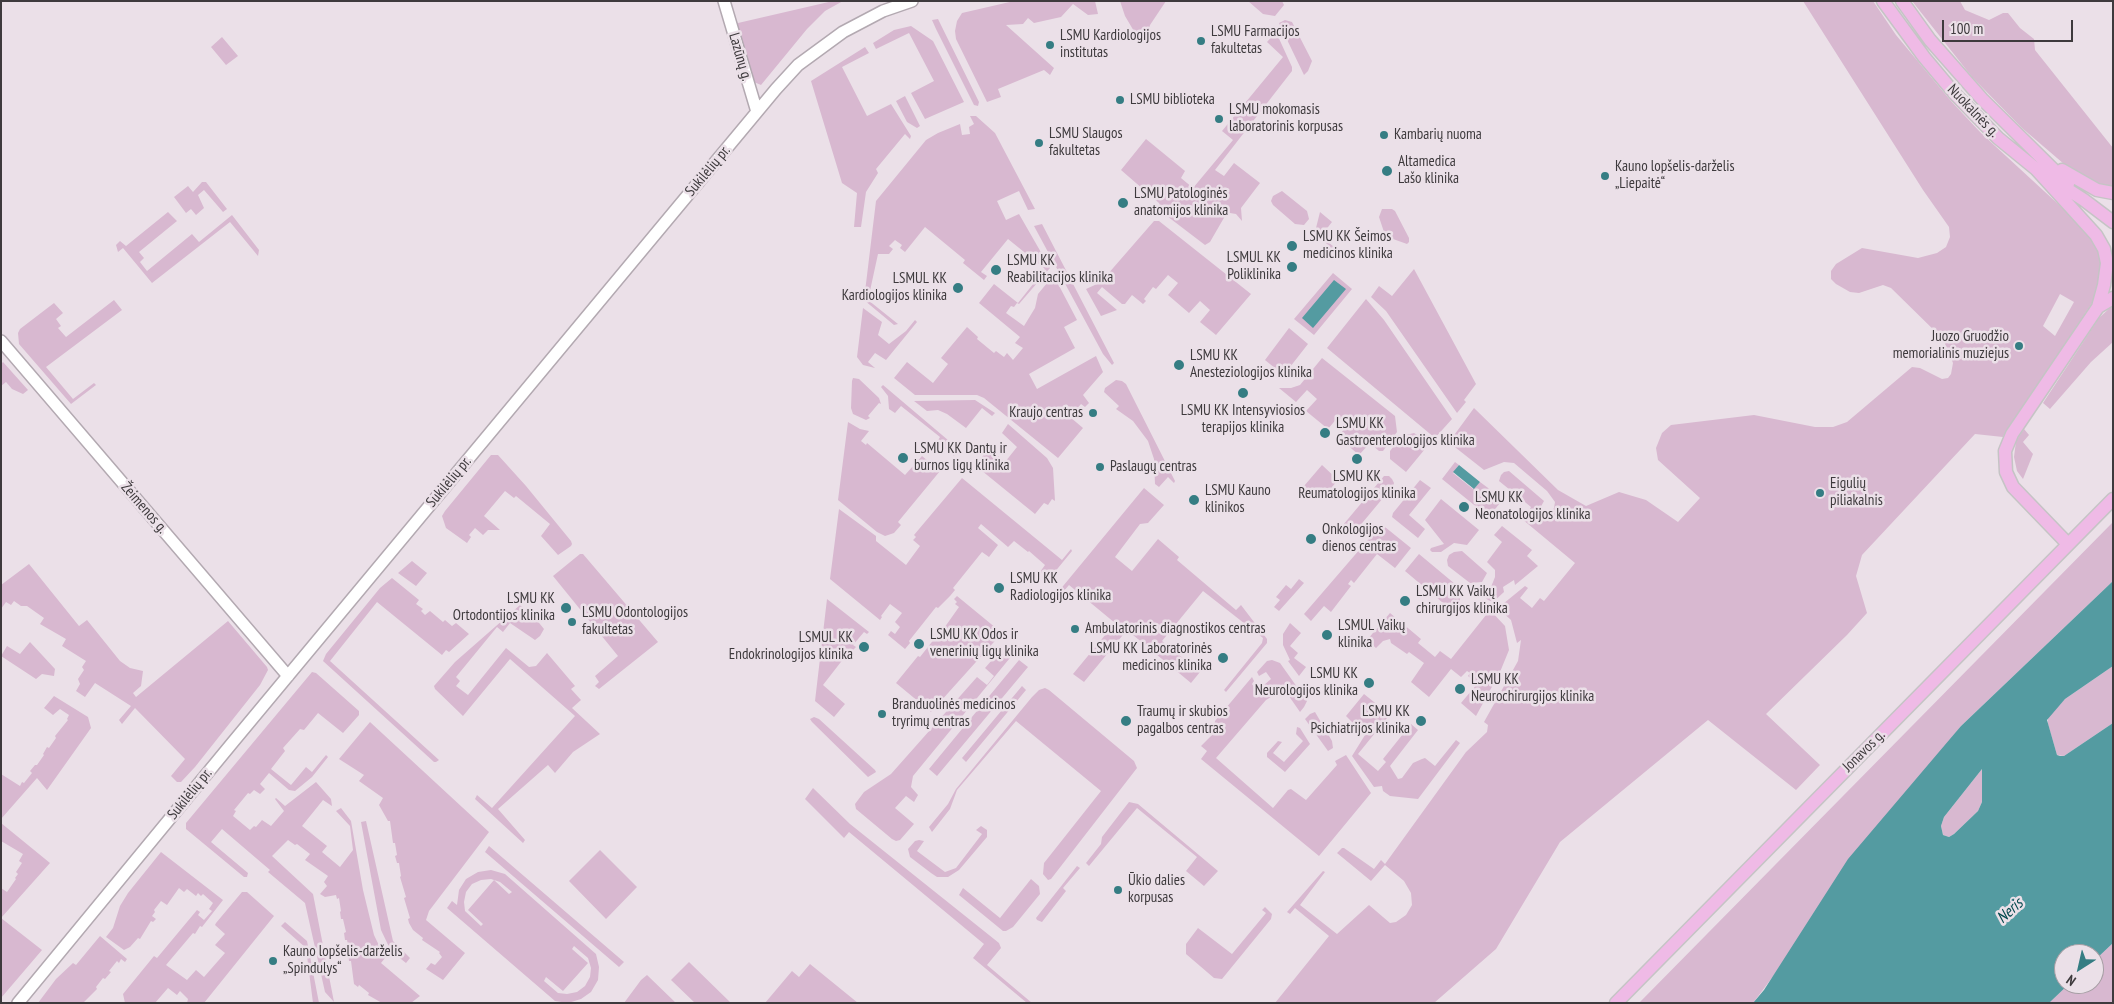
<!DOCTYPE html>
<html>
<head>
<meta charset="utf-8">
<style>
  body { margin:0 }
  #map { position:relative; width:2114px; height:1004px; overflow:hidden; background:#ebe0e8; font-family:"PT Sans Narrow",sans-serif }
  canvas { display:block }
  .frame { position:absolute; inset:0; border:2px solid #3e3a3d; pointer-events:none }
  .north { position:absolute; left:2054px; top:944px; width:50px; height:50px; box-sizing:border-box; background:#ebe0e8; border:1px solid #a69ea4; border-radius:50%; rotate:215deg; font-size:14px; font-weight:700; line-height:20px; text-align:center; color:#3e3a3d }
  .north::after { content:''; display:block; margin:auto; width:18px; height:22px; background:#357d83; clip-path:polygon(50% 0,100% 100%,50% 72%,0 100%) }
  .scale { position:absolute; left:1942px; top:20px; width:131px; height:22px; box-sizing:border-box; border:2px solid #3e3a3d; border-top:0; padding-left:6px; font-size:15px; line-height:18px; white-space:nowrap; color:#3e3a3d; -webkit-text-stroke:4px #ebe0e8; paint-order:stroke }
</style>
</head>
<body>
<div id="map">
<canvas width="2114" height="1004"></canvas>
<div class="frame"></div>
<div class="north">N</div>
<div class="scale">100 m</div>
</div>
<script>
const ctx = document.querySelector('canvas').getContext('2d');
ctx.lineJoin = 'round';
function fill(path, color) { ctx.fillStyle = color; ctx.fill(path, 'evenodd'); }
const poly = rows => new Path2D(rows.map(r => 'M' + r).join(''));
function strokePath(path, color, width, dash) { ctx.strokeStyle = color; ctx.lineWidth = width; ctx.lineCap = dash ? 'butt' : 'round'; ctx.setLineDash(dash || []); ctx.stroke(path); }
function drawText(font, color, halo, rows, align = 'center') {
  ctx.font = font + ' "PT Sans Narrow",sans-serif'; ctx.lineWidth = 5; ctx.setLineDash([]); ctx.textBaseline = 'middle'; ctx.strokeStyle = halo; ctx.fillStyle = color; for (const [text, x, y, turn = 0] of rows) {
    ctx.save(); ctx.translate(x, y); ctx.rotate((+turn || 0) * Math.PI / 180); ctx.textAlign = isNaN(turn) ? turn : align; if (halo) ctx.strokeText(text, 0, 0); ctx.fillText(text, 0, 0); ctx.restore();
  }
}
fill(poly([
  [833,1,843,1,825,11,807,29,761,85,754,82,737,25,738,23],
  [1014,1,1095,1,1098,14,1088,15,1073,4,1061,17,1034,23,1028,18,1023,24,1006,25,1054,68,1050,75,1044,70,998,89,1001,97,987,102,956,39,955,31,957,21,962,13],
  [1120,1,1166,1,1150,25,1145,44,1138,38,1125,16],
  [1248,1,1282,1,1284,5,1275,16,1263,14],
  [1803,1,1873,1,1896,35,1951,101,1981,133,2095,238,2103,263,2094,300,2003,437,1975,434,1862,555,1856,576,1867,613,1847,635,1766,714,1820,765,1796,790,1708,720,1560,842,1496,949,1434,1003,1275,1003,1329,936,1295,908,1290,914,1287,912,1323,871,1325,872,1300,905,1337,934,1369,905,1390,923,1396,922,1406,915,1412,905,1411,893,1404,881,1385,865,1371,881,1337,853,1342,848,1344,848,1374,869,1381,860,1385,864,1466,752,1487,732,1488,725,1484,722,1518,661,1521,640,1517,643,1511,620,1498,608,1525,586,1528,588,1520,598,1532,608,1540,598,1544,601,1575,563,1522,519,1540,521,1550,515,1554,508,1555,502,1547,491,1514,463,1504,462,1484,470,1451,444,1452,438,1474,408,1558,490,1586,506,1619,492,1646,500,1678,522,1700,498,1658,460,1656,448,1662,433,1671,425,1754,415,1815,427,1833,427,1847,422,1912,367,1920,368,1942,379,1948,378,1951,374,1953,363,1943,339,1891,288,1883,285,1859,293,1850,292,1836,284,1831,279,1831,271,1836,264,1862,248,1918,258,1937,253,1946,247,1950,237,1949,227,1923,190],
  [2060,294,2074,302,2055,336,2043,326],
  [1912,1,1960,1,1965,10,1989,20,2003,13,2008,13,2020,28,2034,39,2035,50,2113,148,2113,190,2098,186,2071,170,2022,128,1972,77],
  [938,19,979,102,978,106,974,105,936,29,932,20],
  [1285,20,1292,22,1312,61,1308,71,1304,75,1279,23],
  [911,26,933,41,964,102,925,119,911,93,934,81,909,33,876,49,873,43,894,30],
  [1276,32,1292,67,1292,71,1215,170,1224,176,1234,163,1260,183,1241,208,1242,221,1236,214,1230,213,1225,216,1210,242,1205,245,1163,213,1159,203,1121,170,1146,139,1185,171,1181,178,1193,188,1233,140,1222,131,1283,57,1267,42],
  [222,37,238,56,226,65,211,47],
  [865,47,869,53,842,67,867,116,891,104,911,136,910,139,905,134,876,169,878,173,866,192,861,227,854,227,857,193,842,183,811,81],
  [905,96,920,126,917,128,907,122,896,101],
  [970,116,976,116,995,133,1035,209,1028,210,1019,191,997,201,1006,220,1019,214,1050,268,1019,304,1017,303,1014,307,1011,306,1006,313,1024,326,1035,308,1038,294,1052,277,1055,278,1077,320,1064,327,1075,348,1029,374,1037,389,1096,356,1103,372,1083,395,1089,403,1085,407,1081,404,1070,417,1083,428,1058,458,984,398,977,395,915,395,894,378,907,362,933,383,948,364,941,358,967,327,978,337,977,339,994,353,996,351,1004,357,1007,353,1013,360,1023,348,1015,343,1020,337,979,303,994,284,1018,303,1045,269,1008,239,981,272,987,276,984,280,963,263,965,260,925,227,905,252,900,248,902,245,895,240,889,246,893,249,889,254,878,254,868,300,898,324,894,325,864,300,876,201,926,140,938,133,960,124,962,135,970,134,969,127,974,124],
  [202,182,206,182,227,209,223,212,204,190,198,195,204,208,196,215,191,209,186,213,174,197,188,186,193,192],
  [1282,191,1307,211,1309,219,1304,225,1295,224,1273,205,1271,201,1273,196],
  [1382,209,1392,209,1395,211,1409,238,1409,242,1407,244,1393,239,1384,232,1379,217],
  [168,212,177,221,139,252,144,258,140,262,147,271,192,234,199,242,232,215,259,250,258,256,230,222,152,283,123,248,118,252,116,245,120,241,126,246],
  [1320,212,1332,222,1321,236,1334,247,1332,249,1315,232],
  [1154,221,1159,221,1251,294,1216,335,1200,322,1210,310,1200,301,1189,313,1168,295,1178,283,1168,275,1156,289,1153,287,1144,299,1146,301,1143,304,1132,295,1125,304,1122,304,1102,287,1097,293,1117,310,1101,316,1086,289,1108,279,1107,275],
  [1042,224,1114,363,1112,365,1103,354,1034,226],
  [1414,269,1476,384,1464,400,1466,402,1457,413,1386,311,1371,297,1379,286,1392,296],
  [1333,273,1352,289,1314,335,1294,319],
  [1366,299,1384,320,1452,419,1435,438,1327,348],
  [114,300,122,310,46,367,73,399,94,383,96,385,71,404,19,344,18,333,20,329,54,303,63,313,56,319,61,326,58,328,66,337],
  [2113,305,2113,342,2091,362,2050,409,2043,403,2099,318],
  [863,308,882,322,878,335,889,344,906,331,915,320,917,322,886,360,875,353,868,362,875,368,863,365,857,357],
  [1289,328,1308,344,1290,367,1285,367,1281,373,1265,360],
  [1322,358,1395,416,1397,432,1383,451,1379,451,1370,443,1359,455,1338,437,1348,424,1338,417,1328,429,1306,411,1317,399,1307,390,1296,402,1279,388,1291,388,1300,385],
  [3,362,28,390,23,394,12,389,6,382,1,386,1,364],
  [853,378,859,379,879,398,881,404,879,403,868,416,870,418,866,420,853,414,851,408,852,381],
  [1116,380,1122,381,1126,384,1175,481,1174,483,1168,477,1159,487,1155,484,1154,459,1148,441,1133,421,1116,409,1119,406,1104,392,1105,388],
  [883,385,955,446,958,451,954,456,937,442,940,437,901,406,895,413,889,409,888,396,881,387],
  [975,400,995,413,992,416,982,408,966,428,947,414,938,410,927,411,914,401],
  [848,422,860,429,869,431,861,441,866,445,867,443,905,475,922,456,940,471,898,522,901,525,894,533,885,536,877,532,838,500],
  [1008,424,1047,458,1053,468,1055,501,1052,499,1048,505,1044,503,1035,514,976,466,979,463,978,462,989,448,1005,462,1017,447,1002,433],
  [2024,429,2029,435,2023,442,2033,454,2023,479,2017,471,2014,457,2016,441],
  [1414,433,1424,439,1425,449,1406,472,1390,459,1390,451,1402,436],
  [491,455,498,455,526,486,571,541,572,544,571,546,558,555,541,536,550,524,516,496,514,498,505,491,484,516,500,530,488,530,483,535,475,528,469,535,471,537,467,543,446,528,442,516,445,511],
  [1455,462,1459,465,1453,473,1473,489,1480,482,1503,499,1489,517,1442,479],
  [1322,465,1338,480,1321,500,1304,486],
  [1509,471,1544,501,1539,510,1530,509,1531,507,1499,481,1501,475,1504,472],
  [1384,476,1389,476,1392,479,1394,483,1393,486,1353,534,1343,525],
  [962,478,1062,560,1071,549,1072,551,1049,579,1040,572,1045,565,1029,551,1028,552,1014,541,1008,547,981,524,978,528,998,545,989,557,982,552,953,588,955,590,950,596,938,608,936,607,909,641,910,643,905,649,888,635,891,631,895,634,900,627,895,622,902,613,890,604,881,616,882,617,880,620,830,579,839,509,876,536,876,541,906,565,920,546,913,540,916,537,914,535],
  [1420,480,1431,488,1409,515,1425,529,1418,538,1392,517,1393,513],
  [1144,488,1164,505,1148,523,1140,524,1115,557,1132,571,1158,539,1179,557,1177,560,1236,610,1241,605,1267,639,1267,643,1226,692,1224,690,1262,643,1263,638,1203,591,1162,641,1200,672,1191,683,1127,630,1084,682,1073,674,1115,623,1069,585,1057,599,1054,597],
  [1441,499,1479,530,1467,545,1454,543,1441,552,1432,552,1430,550,1431,548,1444,544,1425,520],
  [2113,522,2113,581,1961,726,1753,1003,1639,1003],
  [1502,526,1532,550,1527,556,1538,566,1515,585,1514,580,1503,587,1504,592,1493,602,1488,600,1479,592,1491,587,1495,577,1495,570,1487,562,1502,542,1494,535],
  [1379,527,1385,527,1411,548,1395,568,1377,554,1354,583,1351,580,1348,584,1351,586,1331,612,1324,606,1311,621,1304,614],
  [1462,551,1487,573,1482,582,1470,583,1448,566,1447,560,1449,555,1454,552],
  [580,554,583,554,658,642,599,689,595,686,599,682,595,676,618,656,553,576],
  [1419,554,1461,589,1459,609,1455,613,1405,571],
  [412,561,427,573,416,586,398,573],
  [29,564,79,626,87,620,120,661,130,668,143,671,141,686,133,693,136,697,228,621,267,667,268,670,260,685,195,767,181,782,177,782,171,776,185,759,135,708,122,724,119,720,131,706,95,683,85,697,76,691,80,684,78,679,84,670,82,667,86,661,62,646,66,639,40,624,44,618,27,606,21,606,14,601,11,605,6,602,1,609,1,585],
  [392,578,419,600,416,604,423,609,421,611,425,615,430,611,443,622,445,620,452,626,456,623,469,634,449,652,446,650,442,655,377,602,330,661,439,760,436,762,434,762,323,661,326,654,380,588],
  [1299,579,1304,583,1279,611,1274,607,1280,600,1276,597,1286,585,1291,589],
  [957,596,1002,633,931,712,896,683,918,656,920,657,935,638,938,640,944,633,942,631,959,607,955,604,957,602,954,599],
  [827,599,869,632,867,634,864,632,853,645,856,647,853,650,851,649,823,685,845,704,834,717,815,701],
  [520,605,525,609,527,608,544,629,540,636,535,640,510,623,503,632,497,627,456,677,460,681,456,686,468,695,506,648,529,667,536,666,547,653,575,686,571,689,581,700,572,708,600,734,573,752,555,773,548,765,498,809,525,840,523,843,475,799,477,795,492,808,575,716,510,659,463,716,435,689,434,686,455,662],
  [1490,610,1505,626,1509,650,1500,672,1476,716,1461,703,1477,684,1468,676,1470,673,1467,671,1461,677,1451,669,1429,697,1411,682,1424,663,1409,652,1407,654,1391,643,1390,639,1383,641,1376,648,1367,640,1390,613,1421,639,1418,643,1435,657,1440,651,1451,659],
  [1290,623,1301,633,1290,646,1298,653,1294,658,1306,667,1299,676,1288,661,1290,660,1283,645,1283,634],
  [30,642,55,669,54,676,42,674,36,679,1,656,7,646,20,654],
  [1005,645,1014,653,913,776,911,787,918,795,914,802,906,796,895,808,914,824,900,840,896,841,892,839,856,809,855,804,864,792,891,774,977,677,987,685,994,676,985,668],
  [1019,660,1028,667,937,776,929,769],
  [1272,660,1280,663,1307,701,1304,707,1300,712,1284,689,1266,700,1216,758,1273,808,1288,790,1291,789,1306,800,1337,765,1335,761,1346,755,1371,793,1319,856,1201,759,1207,751,1201,746,1213,734,1215,721,1252,677,1254,681,1252,684,1257,691,1271,679,1266,672,1259,676,1257,672,1267,661],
  [2113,666,2113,723,2064,756,2057,755,2048,724,2048,717,2065,699],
  [312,672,316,673,359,711,359,715,343,733,318,713,304,730,300,729,283,748,285,751,271,769,291,785,306,767,312,772,326,755,328,757,312,777,295,791,289,790,269,773,260,784,265,789,260,794,254,790,250,794,248,793,234,810,236,811,233,816,250,830,254,826,256,827,262,820,271,826,284,811,275,799,276,798,285,806,316,782,331,799,332,806,323,800,302,826,327,846,322,852,340,867,353,850,350,826,336,811,341,808,351,821,363,890,374,935,385,958,381,963,420,996,411,1003,382,1003,368,995,369,993,359,985,358,987,354,984,351,961,349,961,348,953,350,953,347,940,345,940,344,933,346,932,343,919,341,919,340,912,341,911,339,898,337,899,336,895,325,897,320,894,327,886,324,882,328,876,305,860,310,854,297,844,295,845,288,840,272,856,313,894,334,1002,325,992,305,903,268,872,270,870,222,829,211,842,248,873,247,877,244,877,186,829,186,823],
  [1022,686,1026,690,966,762,962,758],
  [1045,688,1049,690,1134,761,1137,768,1051,879,1048,880,1043,874,1044,863,1101,791,1016,721,957,790,950,809,932,832,929,827,948,804,956,789,1032,697,1039,690],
  [1364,694,1379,706,1381,703,1392,712,1358,754,1378,771,1386,762,1383,759,1411,724,1418,730,1390,766,1398,779,1402,778,1413,763,1422,759,1425,758,1435,766,1456,740,1460,743,1418,799,1390,796,1383,791,1382,786,1374,787,1352,756,1365,735,1346,716],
  [54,696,88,717,91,728,47,790,37,778,1,819,1,774,20,786,22,782,24,783,32,773,30,771,35,765,37,765,44,755,43,754,47,747,49,748,56,738,55,736,68,720,67,719,69,715,60,709,53,715,44,708],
  [1315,712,1332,741,1333,748,1328,751,1305,719,1310,714],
  [814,717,819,719,875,770,876,772,868,777,812,722,810,719],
  [370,722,489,832,429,911,426,920,465,953,443,980,426,969,431,963,435,965,442,957,439,953,440,952,422,940,423,938,413,930,409,923,408,919,410,918,404,898,406,897,400,877,401,876,399,863,397,863,395,856,397,855,395,843,393,843,390,821,388,821,379,805,383,798,359,781,364,775,339,759],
  [1297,727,1300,728,1310,744,1285,772,1267,757,1267,753,1278,741,1282,742,1273,753,1284,762,1303,741,1296,734],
  [1982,769,1982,802,1978,811,1954,834,1949,837,1943,835,1941,826,1944,817],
  [813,788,850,824,999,943,1001,948,987,965,1032,1003,1027,1003,973,958,984,944,849,832,844,838,805,799],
  [1129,802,1138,804,1218,871,1204,886,1186,871,1197,857,1137,808,1089,866,1086,863,1101,844,1102,837],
  [366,821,393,941,410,958,406,963,391,951,381,930,361,822],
  [1,823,50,863,1,918,42,950,1,998,1,888,7,892,16,879,15,878,18,874,16,872,22,863,19,861,23,854,1,841],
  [981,826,987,830,987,837,959,870,948,877,937,877,931,873,910,857,908,849,915,841,919,840,924,841,917,851,945,872,956,868,982,834,976,830],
  [489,846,624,962,619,967,485,852],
  [600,850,637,887,606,919,569,881],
  [161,852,223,900,202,927,200,926,195,934,193,933,166,965,187,980,196,970,204,977,225,953,215,945,225,934,215,925,216,923,242,892,247,892,274,916,204,1003,187,1003,188,999,180,991,177,995,168,988,155,1003,125,1003,123,994,154,956,157,958,197,910,200,912,198,915,204,920,212,911,209,909,213,903,203,894,201,896,198,893,196,896,187,889,184,892,179,888,167,905,161,901,154,910,155,912,152,916,156,919,153,922,151,921,140,939,138,938,130,947,124,950,106,937,113,928,120,906,128,893],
  [1077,866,1080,868,1063,888,1066,891,1042,922,1037,920,1036,918],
  [491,870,505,874,596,954,599,967,598,980,591,992,581,999,568,1003,555,1001,447,908,452,901,457,905,459,890,466,879,478,872],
  [491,879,500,882,512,892,509,894,494,880,468,910,483,924,481,926,465,911,464,902,466,892,472,884,481,880],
  [574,946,588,958,591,968,590,977,585,986,577,992,567,994,558,993,544,981,546,977,563,991,588,963,572,949],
  [1031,879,1039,886,1040,894,1013,927,1006,931,1003,931,959,895,963,888,1000,918],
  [1265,907,1272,914,1271,919,1222,979,1214,978,1186,954,1186,944,1198,928,1232,954,1266,913,1262,910],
  [285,922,307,941,319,1003,313,1003,306,948,281,926],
  [100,936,127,959,125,962,121,959,119,963,117,961,109,971,111,972,105,979,103,978,96,987,97,989,83,1003,38,1003,56,979,73,963,76,965],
  [2113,943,2113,1003,2049,1003,2069,984,2094,984,2094,961],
  [689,962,731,1003,695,1003,671,980],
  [810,964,858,1003,765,1003,792,971,799,977],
  [647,975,676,1003,624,1003,641,980]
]), '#d8b8d0');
fill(poly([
  [1334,280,1346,289,1313,328,1302,318],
  [1459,465,1480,482,1474,489,1453,472],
  [2113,581,2113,666,2065,699,2047,720,2057,755,2060,756,2064,756,2113,723,2113,943,2094,961,2094,954,2064,954,2064,984,2069,984,2049,1003,1753,1003,1764,990,1848,859,1961,726],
  [1982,769,1982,802,1978,811,1954,834,1949,837,1943,835,1941,826,1944,817]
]), '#549ba1');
const secondary = poly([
  [724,1,757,112],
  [1,341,288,676],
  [18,1003,233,742,776,89,798,65,843,32,883,11,912,1]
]);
const primary = poly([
  [1883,1,1924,57,1955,94,1998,138,2036,169,2084,200,2113,222],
  [1902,1,1930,40,1982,99,2068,184],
  [2036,169,2096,235,2104,249,2107,263,2104,285,2098,307,2012,434,2005,451,2006,472,2013,487,2068,544],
  [2062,170,2097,190,2113,193],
  [2098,307,2113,298],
  [1616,1003,2113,499]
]);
strokePath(secondary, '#b3a9b1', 14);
strokePath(primary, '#c5c4c5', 15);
strokePath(secondary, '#fff', 11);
strokePath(primary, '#efbae6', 12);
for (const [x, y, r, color] of [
  [1201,41,5,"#357d83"],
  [1050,45,5,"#357d83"],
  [1120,100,5,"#357d83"],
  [1219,119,5,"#357d83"],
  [1384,135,5,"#357d83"],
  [1039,143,5,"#357d83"],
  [1387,171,6,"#357d83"],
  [1605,176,5,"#357d83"],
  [1123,203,6,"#357d83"],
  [1292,246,6,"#357d83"],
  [1292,267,6,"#357d83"],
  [996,270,6,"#357d83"],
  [958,288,6,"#357d83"],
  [2019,346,5,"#357d83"],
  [1179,365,6,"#357d83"],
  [1243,393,6,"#357d83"],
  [1093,413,5,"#357d83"],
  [1325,433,6,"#357d83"],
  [903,458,6,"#357d83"],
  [1357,459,6,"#357d83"],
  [1100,467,5,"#357d83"],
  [1820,493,5,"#357d83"],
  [1194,500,6,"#357d83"],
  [1464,507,6,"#357d83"],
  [1311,539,6,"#357d83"],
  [999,588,6,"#357d83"],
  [1405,601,6,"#357d83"],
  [566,608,6,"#357d83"],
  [572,622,5,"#357d83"],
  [1075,629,5,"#357d83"],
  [1327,635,6,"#357d83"],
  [919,644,6,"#357d83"],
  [864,647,6,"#357d83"],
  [1223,658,6,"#357d83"],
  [1369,683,6,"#357d83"],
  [1460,689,6,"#357d83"],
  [882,714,5,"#357d83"],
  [1126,721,6,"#357d83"],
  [1421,721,6,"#357d83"],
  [1118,890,5,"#357d83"],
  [273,961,5,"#357d83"]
]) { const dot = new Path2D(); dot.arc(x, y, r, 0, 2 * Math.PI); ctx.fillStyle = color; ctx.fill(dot); strokePath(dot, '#ebe0e8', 2); }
drawText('15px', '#3e3a3d', '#ebe0e8', [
  ["LSMU Farmacijos",1211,32],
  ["fakultetas",1211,49],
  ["LSMU Kardiologijos",1060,36],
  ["institutas",1060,53],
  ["LSMU biblioteka",1130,100],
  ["LSMU mokomasis",1229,110],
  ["laboratorinis korpusas",1229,127],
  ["LSMU Slaugos",1049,134],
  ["fakultetas",1049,151],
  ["Kambarių nuoma",1394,135],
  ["Altamedica",1398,162],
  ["Lašo klinika",1398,179],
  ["Kauno lopšelis-darželis",1615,167],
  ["„Liepaitė“",1615,184],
  ["LSMU Patologinės",1134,194],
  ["anatomijos klinika",1134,211],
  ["LSMU KK Šeimos",1303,237],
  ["medicinos klinika",1303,254],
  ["LSMUL KK",1281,258,"right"],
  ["Poliklinika",1281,275,"right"],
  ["LSMU KK",1007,261],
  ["Reabilitacijos klinika",1007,278],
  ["LSMUL KK",947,279,"right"],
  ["Kardiologijos klinika",947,296,"right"],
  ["Juozo Gruodžio",2009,337,"right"],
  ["memorialinis muziejus",2009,354,"right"],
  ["LSMU KK",1190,356],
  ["Anesteziologijos klinika",1190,373],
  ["LSMU KK Intensyviosios",1243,411,"center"],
  ["terapijos klinika",1243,428,"center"],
  ["Kraujo centras",1083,413,"right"],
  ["LSMU KK",1336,424],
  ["Gastroenterologijos klinika",1336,441],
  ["LSMU KK Dantų ir",914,449],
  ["burnos ligų klinika",914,466],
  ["Paslaugų centras",1110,467],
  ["LSMU KK",1357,477,"center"],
  ["Reumatologijos klinika",1357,494,"center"],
  ["Eigulių",1830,484],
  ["piliakalnis",1830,501],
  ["LSMU Kauno",1205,491],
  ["klinikos",1205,508],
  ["LSMU KK",1475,498],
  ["Neonatologijos klinika",1475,515],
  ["Onkologijos",1322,530],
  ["dienos centras",1322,547],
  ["LSMU KK",1010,579],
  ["Radiologijos klinika",1010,596],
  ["LSMU KK Vaikų",1416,592],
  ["chirurgijos klinika",1416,609],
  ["LSMU KK",555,599,"right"],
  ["Ortodontijos klinika",555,616,"right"],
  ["LSMU Odontologijos",582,613],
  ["fakultetas",582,630],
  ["LSMUL Vaikų",1338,626],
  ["klinika",1338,643],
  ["Ambulatorinis diagnostikos centras",1085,629],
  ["LSMU KK Odos ir",930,635],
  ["venerinių ligų klinika",930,652],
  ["LSMUL KK",853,638,"right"],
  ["Endokrinologijos klinika",853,655,"right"],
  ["LSMU KK Laboratorinės",1212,649,"right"],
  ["medicinos klinika",1212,666,"right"],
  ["LSMU KK",1358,674,"right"],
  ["Neurologijos klinika",1358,691,"right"],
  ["LSMU KK",1471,680],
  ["Neurochirurgijos klinika",1471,697],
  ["Branduolinės medicinos",892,705],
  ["tryrimų centras",892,722],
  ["Traumų ir skubios",1137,712],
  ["pagalbos centras",1137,729],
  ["LSMU KK",1410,712,"right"],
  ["Psichiatrijos klinika",1410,729,"right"],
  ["Ūkio dalies",1128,881],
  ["korpusas",1128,898],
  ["Kauno lopšelis-darželis",283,952],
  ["„Spindulys“",283,969]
], 'left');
drawText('15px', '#3e3a3d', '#ebe0e8', [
  ["Lazūnų g.",740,57,74],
  ["Nuokalnės g.",1973,111,46],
  ["Sukilėlių pr.",708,171,-50],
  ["Sukilėlių pr.",449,482,-50],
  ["Žeimenos g.",144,508,49],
  ["Jonavos g.",1864,751,-45],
  ["Sukilėlių pr.",190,794,-51]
]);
drawText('italic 16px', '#02484d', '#ebe0e8', [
  ["Neris",2010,911,-42]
]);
</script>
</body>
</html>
